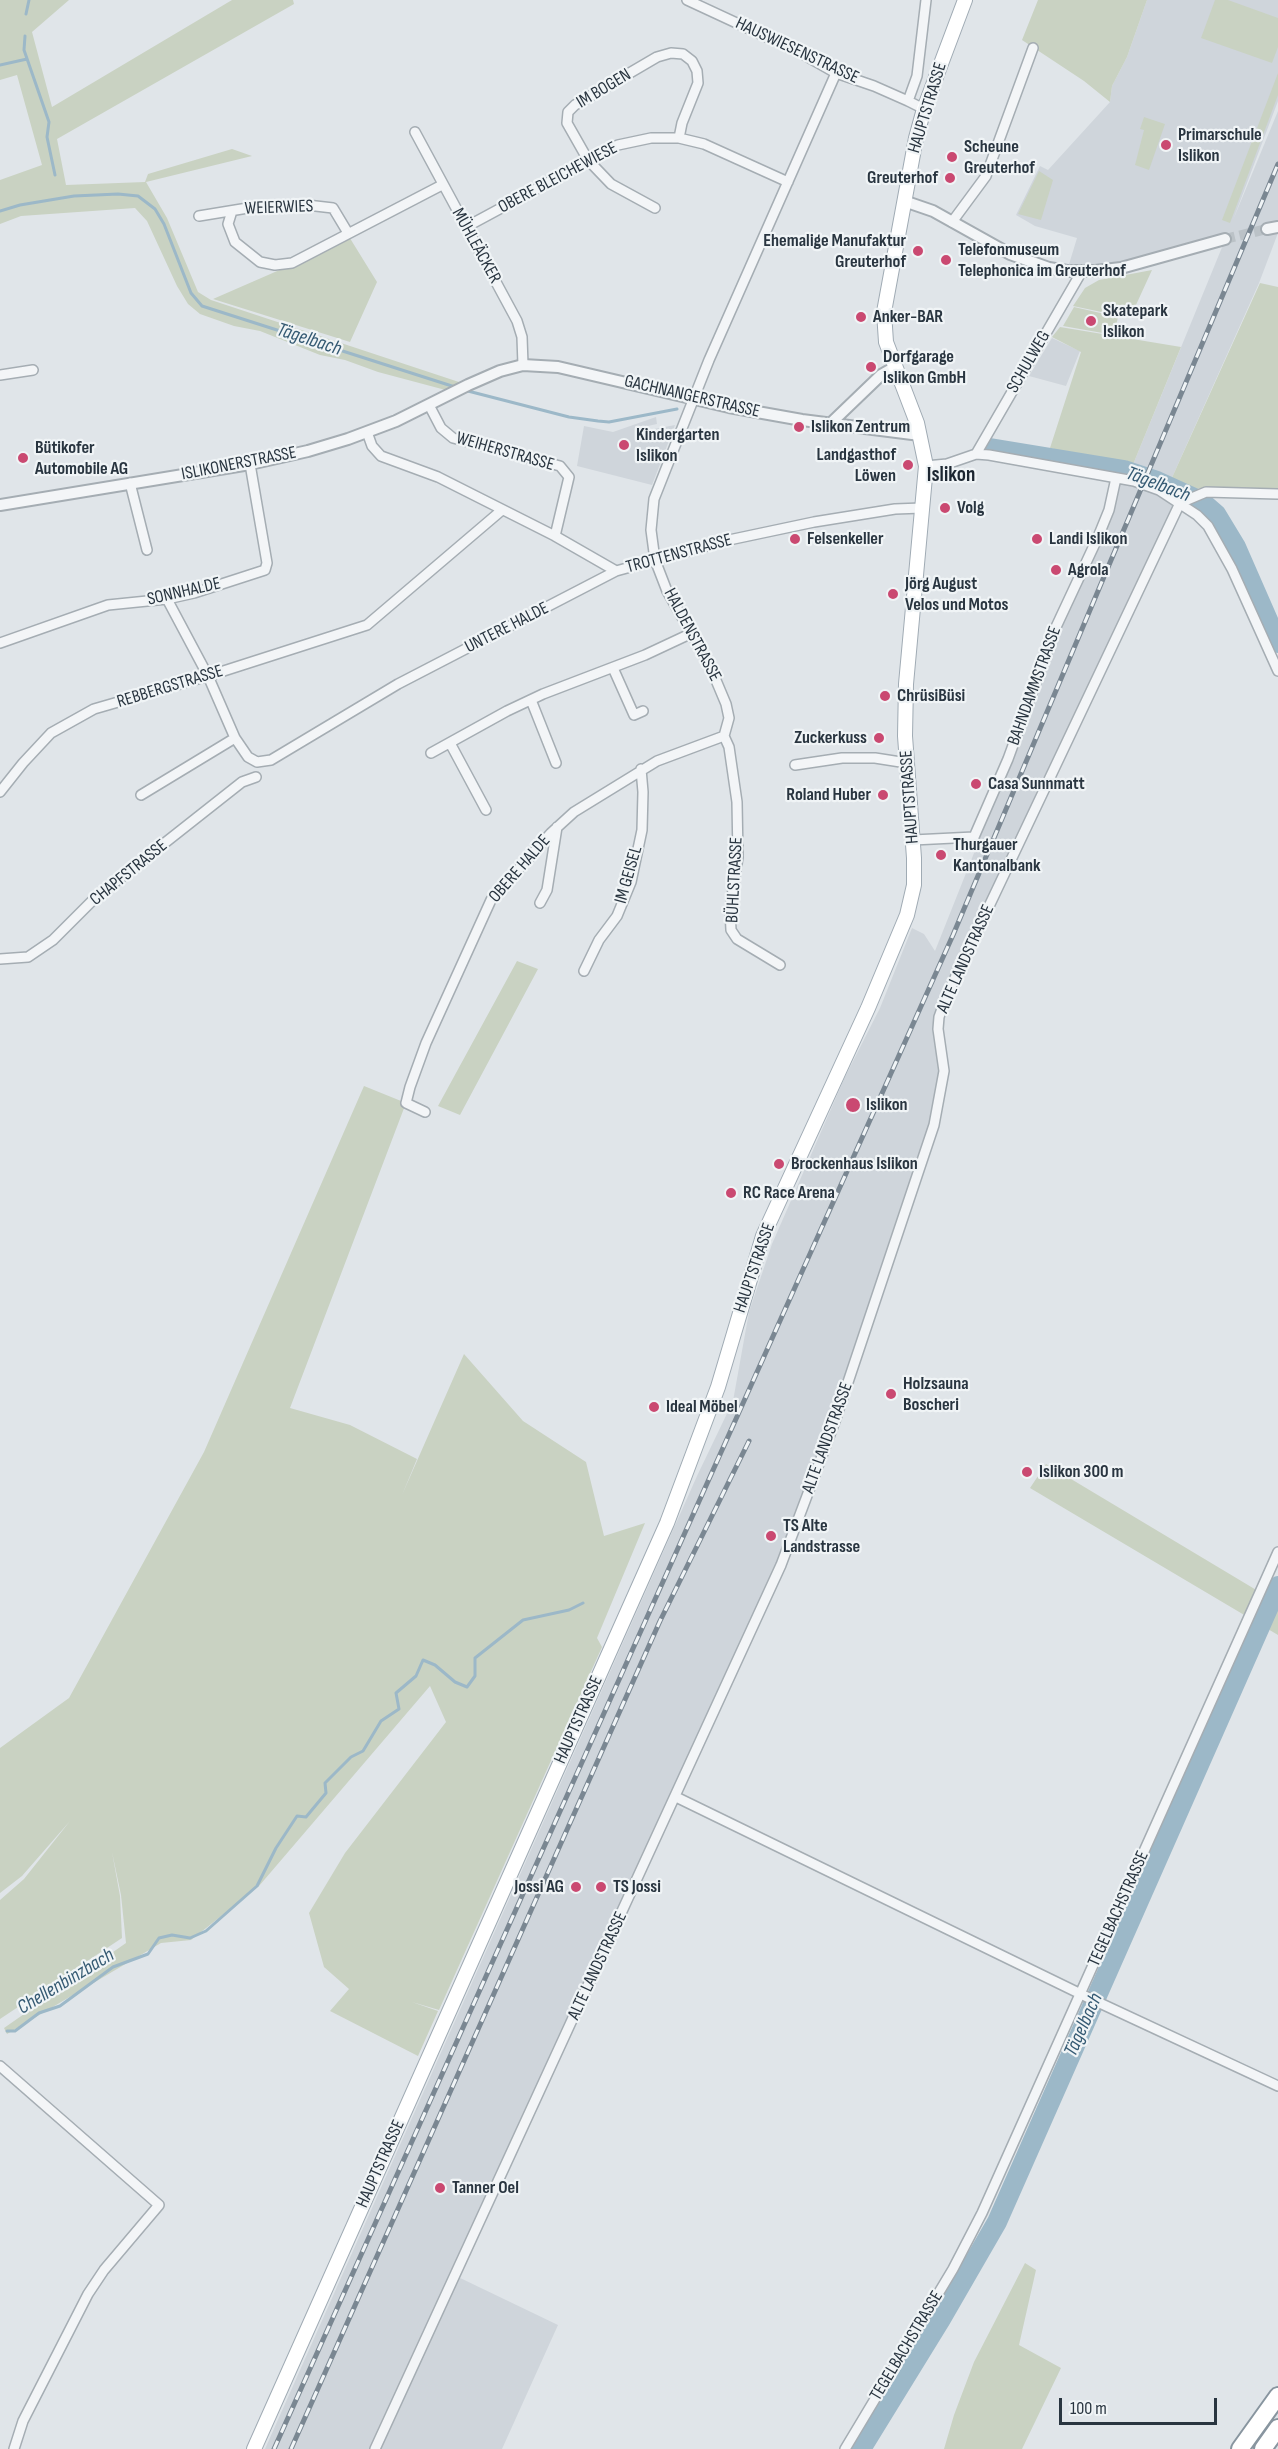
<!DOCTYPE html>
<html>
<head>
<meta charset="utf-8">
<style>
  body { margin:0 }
  #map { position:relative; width:1278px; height:2449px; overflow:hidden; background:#e0e5e9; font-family:"Sofia Sans Condensed",sans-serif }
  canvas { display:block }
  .scale { position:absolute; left:1059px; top:2398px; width:158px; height:27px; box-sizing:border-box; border:3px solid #293540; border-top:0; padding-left:8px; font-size:18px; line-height:21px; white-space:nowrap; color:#293540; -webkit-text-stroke:4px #f0f4f6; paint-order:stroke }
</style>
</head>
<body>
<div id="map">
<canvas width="1278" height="2449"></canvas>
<div class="scale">100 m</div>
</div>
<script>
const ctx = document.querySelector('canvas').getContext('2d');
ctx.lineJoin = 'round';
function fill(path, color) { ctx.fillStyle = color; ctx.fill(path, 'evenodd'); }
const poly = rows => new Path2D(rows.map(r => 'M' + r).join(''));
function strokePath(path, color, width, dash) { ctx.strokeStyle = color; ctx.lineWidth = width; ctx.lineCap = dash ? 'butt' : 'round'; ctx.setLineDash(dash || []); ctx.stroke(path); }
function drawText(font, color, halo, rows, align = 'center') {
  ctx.font = font + ' "Sofia Sans Condensed",sans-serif'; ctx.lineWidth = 4.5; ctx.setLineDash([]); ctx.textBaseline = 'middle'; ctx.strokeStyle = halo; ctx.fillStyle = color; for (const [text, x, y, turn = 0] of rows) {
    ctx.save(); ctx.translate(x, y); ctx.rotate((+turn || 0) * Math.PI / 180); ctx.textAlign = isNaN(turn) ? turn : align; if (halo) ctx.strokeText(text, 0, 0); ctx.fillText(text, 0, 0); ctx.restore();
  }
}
fill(poly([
  [1147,0,1278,0,1278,101,1233,220,1278,111,1278,233,1259,283,1170,482,1132,467,1225,240,1139,263,1067,271,1077,238,1035,226,1016,215,1040,166,1048,170,1110,102,1112,86,1127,57],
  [1052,338,1080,351,1066,386,1029,376],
  [656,417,657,424,643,427,644,431,675,425,652,485,577,466,584,426,613,432],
  [1116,478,1180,503,939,1017,944,1071,934,1125,781,1565,456,2276,558,2325,502,2449,265,2449,697,1476,733,1401,749,1312,772,1244,845,1077,880,1008,912,928,924,934,935,951,976,848,974,837,1056,627,1098,537]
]), '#cfd5db');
fill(poly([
  [0,0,69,0,32,32,52,107,232,0,293,0,294,4,57,139,66,185,145,182,148,174,232,149,252,156,146,182,167,218,198,292,211,300,468,385,453,392,378,372,345,360,320,355,260,331,234,326,200,314,188,304,177,286,147,221,135,208,21,216,0,224,0,180,42,165,17,75,0,80],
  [1038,0,1147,0,1127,57,1112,86,1110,102,1084,81,1022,40],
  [1215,0,1228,0,1278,18,1278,47,1272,63,1201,38],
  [1278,73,1278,95,1230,223,1222,220],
  [1144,117,1165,124,1149,170,1135,165,1144,130,1140,129],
  [1039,171,1053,180,1041,220,1018,214],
  [348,235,377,282,350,342,213,299,291,265],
  [1152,270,1130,318,1073,306,1085,288,1099,280],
  [1260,283,1278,287,1278,490,1201,488,1190,491,1170,482],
  [1074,307,1118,317,1114,335,1063,326],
  [1060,327,1181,347,1132,467,1050,448,1081,352,1052,337],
  [517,961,538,969,460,1115,438,1106],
  [364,1086,406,1103,290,1408,350,1425,417,1459,402,1495,464,1354,523,1421,586,1462,604,1536,645,1523,597,1638,602,1647,439,2010,412,2002,438,2011,418,2056,330,2011,349,1989,324,1967,309,1913,345,1853,446,1722,430,1686,259,1886,191,1940,161,1943,7,2034,4,2028,126,1943,121,1895,112,1852,120,1896,122,1938,0,2019,0,1900,24,1879,70,1821,22,1876,0,1893,0,1748,69,1698,204,1452],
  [1046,1464,1278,1603,1278,1635,1030,1488],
  [1025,2263,1036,2270,1019,2345,1061,2368,1022,2449,944,2449,954,2415,974,2362]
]), '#c9d2c2');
strokePath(poly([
  [26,14,29,0],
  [25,36,24,50,49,122,47,137,55,175],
  [0,65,27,59],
  [0,211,20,205,74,196,118,194,138,196,155,209,164,224,191,293,202,306,455,387],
  [464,390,569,417,598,421,609,422,677,409],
  [7,2031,15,2031,39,2013,60,2006,113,1967,148,1954,159,1938,172,1935,190,1938,206,1931,257,1886,276,1848,297,1816,306,1817,326,1793,325,1783,351,1757,363,1751,381,1721,399,1709,396,1693,416,1676,423,1660,435,1665,455,1682,467,1687,475,1676,475,1658,523,1620,569,1610,583,1603]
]), '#9cb8c8', 3);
strokePath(poly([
  [990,448,1124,470,1157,481,1201,501,1216,514,1236,547,1278,643],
  [861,2449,941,2319,997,2222,1278,1586]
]), '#9cb8c8', 20);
strokePath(poly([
  [1225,239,1267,229]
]), '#bbc2c7', 10, [10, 5]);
const minor = poly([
  [687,0,799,52,836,73,874,86,908,101],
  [924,109,908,101,917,76,926,0],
  [415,132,517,321,522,337,523,365],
  [655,208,611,184,588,160,567,123,568,112,575,105,657,57,671,53,683,54,692,61,697,71,698,83,682,123,679,138],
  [232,211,228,224,235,242,260,262,275,265,292,263,442,185],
  [199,216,260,206,307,205,333,208,348,233],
  [952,222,986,176,1033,48],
  [466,227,618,145,651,138,679,138,704,144,788,182],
  [0,375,33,370],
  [429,405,441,428,453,438,560,466,569,477,555,536],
  [367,432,372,446,381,456,438,477,555,536,616,571,729,540,814,522,895,509,922,508],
  [976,454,1082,271],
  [926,466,947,464,976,454,989,455,1134,481,1159,490,1197,515,1208,526,1232,569,1278,671],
  [130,483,147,550],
  [167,599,208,676,235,738,248,757,257,762,271,760,398,684,616,571],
  [0,643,108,605,167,599,194,593,265,570,267,563,250,464],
  [613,668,634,715,643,711],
  [531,700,556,763],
  [724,736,729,718,726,704,710,666,667,591,655,560,651,530,654,499,709,360,836,73],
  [724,736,729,747,737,802,738,857,730,910,731,930,737,939,780,965],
  [450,743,486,810],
  [431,753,507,711,543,694,645,655,692,633],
  [795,765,842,758,875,758,907,763],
  [0,792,23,763,51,733,94,709,208,676,367,625,502,510],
  [141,795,235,738],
  [913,840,974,837,1008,759,1056,627,1098,537,1109,510,1116,478],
  [540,903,547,890,557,827],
  [0,959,28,957,53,940,95,898,242,782,256,777],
  [584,971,599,940,617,916,631,882,642,830,643,792,641,769],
  [425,1112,406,1103,410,1087,426,1043,491,900,551,833,574,812,657,761,724,736],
  [676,1797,1089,1998,1278,2086],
  [0,2066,159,2205,104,2270,88,2294,23,2421,14,2449],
  [375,2449,781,1565,834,1424,934,1125,944,1071,938,1029,939,1017,947,995,1180,503,1206,492,1278,494],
  [845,2449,953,2269,982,2213,1278,1552]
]);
const tertiary = poly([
  [904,201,933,211,1010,254,1049,268,1067,271,1095,271,1121,268,1225,239],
  [1267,229,1278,227],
  [830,424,881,375,895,367],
  [0,505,250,464,308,451,348,439,396,421,468,385,500,371,523,365,558,367,729,407,802,420,920,435]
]);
const primary = poly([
  [254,2449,667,1523,718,1387,763,1236,868,1008,907,915,914,885,914,858,905,736,906,684,926,466,917,423,886,342,884,312,916,138,924,109,965,0]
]);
const motorway = poly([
  [1240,2449,1278,2396],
  [1263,2449,1278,2428]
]);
strokePath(minor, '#a5adb3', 12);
strokePath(tertiary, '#a5adb3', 14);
strokePath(primary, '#a0abb4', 16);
strokePath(motorway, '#88959f', 20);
strokePath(minor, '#f3f5f7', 9);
strokePath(tertiary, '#f3f5f7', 10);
strokePath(primary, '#fff', 14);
strokePath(motorway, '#fff', 16);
const rail = poly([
  [274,2449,953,935,1278,164],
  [291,2449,660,1621,749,1441]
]);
strokePath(rail, '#7a8792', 5);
strokePath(rail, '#f0f4f6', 3, [9]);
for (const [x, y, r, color] of [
  [1166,145,6,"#ca4971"],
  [952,157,6,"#ca4971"],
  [950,178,6,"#ca4971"],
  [918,251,6,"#ca4971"],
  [946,260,6,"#ca4971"],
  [861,317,6,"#ca4971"],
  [1091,321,6,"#ca4971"],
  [871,367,6,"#ca4971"],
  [799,427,6,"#ca4971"],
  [624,445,6,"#ca4971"],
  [23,458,6,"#ca4971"],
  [908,465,6,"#ca4971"],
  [945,508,6,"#ca4971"],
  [795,539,6,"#ca4971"],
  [1037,539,6,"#ca4971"],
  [1056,570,6,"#ca4971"],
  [893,594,6,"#ca4971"],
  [885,696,6,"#ca4971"],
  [879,738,6,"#ca4971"],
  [976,784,6,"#ca4971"],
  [883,795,6,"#ca4971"],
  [941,855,6,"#ca4971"],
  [853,1105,8,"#ca4971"],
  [779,1164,6,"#ca4971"],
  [731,1193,6,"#ca4971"],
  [891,1394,6,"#ca4971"],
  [654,1407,6,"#ca4971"],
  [1027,1472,6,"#ca4971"],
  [771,1536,6,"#ca4971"],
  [576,1887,6,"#ca4971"],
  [601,1887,6,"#ca4971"],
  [440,2188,6,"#ca4971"]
]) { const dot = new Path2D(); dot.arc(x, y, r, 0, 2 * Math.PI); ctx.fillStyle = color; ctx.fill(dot); strokePath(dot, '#f0f4f6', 2); }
drawText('18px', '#293540', '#f0f4f6', [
  ["HAUSWIESENSTRASSE",797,51,25],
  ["IM BOGEN",604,89,-31],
  ["HAUPTSTRASSE",928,108,-73],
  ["OBERE BLEICHEWIESE",558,178,-28],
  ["WEIERWIES",279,208,-2],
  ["MÜHLEÄCKER",476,246,61],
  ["SCHULWEG",1029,362,-60],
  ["GACHNANGERSTRASSE",692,397,13],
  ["WEIHERSTRASSE",505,452,16],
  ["ISLIKONERSTRASSE",239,464,-11],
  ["TROTTENSTRASSE",679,554,-15],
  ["SONNHALDE",184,592,-13],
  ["UNTERE HALDE",507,628,-27],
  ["HALDENSTRASSE",692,635,62],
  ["BAHNDAMMSTRASSE",1035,686,-70],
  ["REBBERGSTRASSE",170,687,-17],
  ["HAUPTSTRASSE",910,797,-94],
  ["OBERE HALDE",520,869,-49],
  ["CHAPFSTRASSE",129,873,-39],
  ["IM GEISEL",629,875,-74],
  ["BÜHLSTRASSE",735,880,-87],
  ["ALTE LANDSTRASSE",966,959,-66],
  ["HAUPTSTRASSE",755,1268,-71],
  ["ALTE LANDSTRASSE",828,1438,-70],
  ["HAUPTSTRASSE",579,1720,-66],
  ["TEGELBACHSTRASSE",1119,1909,-66],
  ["ALTE LANDSTRASSE",598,1966,-65],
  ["HAUPTSTRASSE",381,2164,-66],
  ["TEGELBACHSTRASSE",907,2346,-59]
]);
drawText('bold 18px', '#293540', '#f0f4f6', [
  ["Primarschule",1178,135],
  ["Islikon",1178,156],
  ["Scheune",964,147],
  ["Greuterhof",964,168],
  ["Greuterhof",938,178,"right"],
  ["Ehemalige Manufaktur",906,241,"right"],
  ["Greuterhof",906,262,"right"],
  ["Telefonmuseum",958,250],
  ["Telephonica im Greuterhof",958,271],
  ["Skatepark",1103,311],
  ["Islikon",1103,332],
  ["Anker-BAR",873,317],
  ["Dorfgarage",883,357],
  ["Islikon GmbH",883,378],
  ["Islikon Zentrum",811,427],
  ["Kindergarten",636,435],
  ["Islikon",636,456],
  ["Bütikofer",35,448],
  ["Automobile AG",35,469],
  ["Landgasthof",896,455,"right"],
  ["Löwen",896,476,"right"],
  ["Volg",957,508],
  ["Felsenkeller",807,539],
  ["Landi Islikon",1049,539],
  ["Agrola",1068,570],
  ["Jörg August",905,584],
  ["Velos und Motos",905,605],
  ["ChrüsiBüsi",897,696],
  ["Zuckerkuss",867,738,"right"],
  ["Casa Sunnmatt",988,784],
  ["Roland Huber",871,795,"right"],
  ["Thurgauer",953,845],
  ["Kantonalbank",953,866],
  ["Islikon",866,1105],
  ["Brockenhaus Islikon",791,1164],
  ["RC Race Arena",743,1193],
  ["Holzsauna",903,1384],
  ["Boscheri",903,1405],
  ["Ideal Möbel",666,1407],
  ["Islikon 300 m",1039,1472],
  ["TS Alte",783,1526],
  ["Landstrasse",783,1547],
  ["Jossi AG",564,1887,"right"],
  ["TS Jossi",613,1887],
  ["Tanner Oel",452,2188]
], 'left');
drawText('italic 20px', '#355a73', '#f0f4f6', [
  ["Tägelbach",309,340,18],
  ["Tägelbach",1158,485,21],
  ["Chellenbinzbach",66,1982,-31],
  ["Tägelbach",1084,2025,-66]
]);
drawText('bold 21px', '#1c2631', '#f0f4f6', [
  ["Islikon",951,476]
]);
</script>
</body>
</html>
